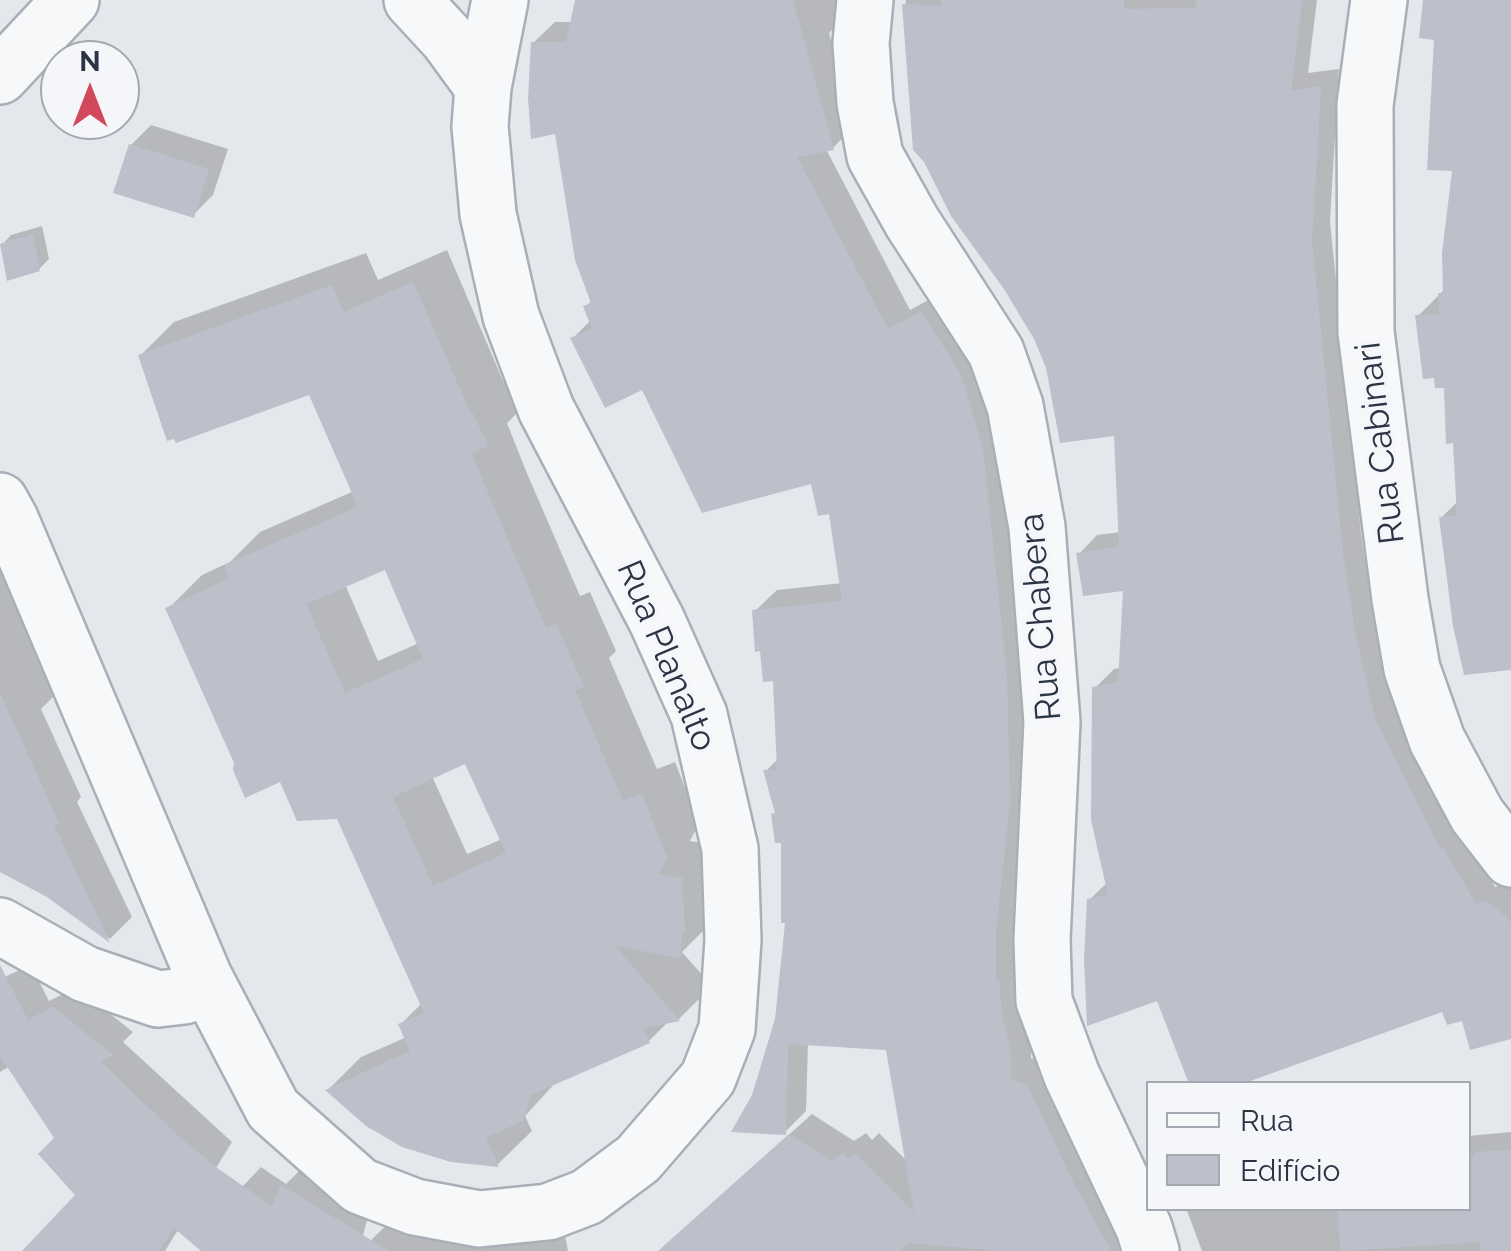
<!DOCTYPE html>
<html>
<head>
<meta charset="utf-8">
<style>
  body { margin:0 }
  #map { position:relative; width:1511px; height:1251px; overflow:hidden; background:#e4e7ec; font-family:Raleway,sans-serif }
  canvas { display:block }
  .legend { position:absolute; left:1146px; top:1081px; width:325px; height:130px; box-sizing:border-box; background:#f4f6f9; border:2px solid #a4a8b1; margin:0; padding:12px 18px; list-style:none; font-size:30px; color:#2b3445 }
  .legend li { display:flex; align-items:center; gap:20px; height:50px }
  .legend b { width:50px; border:2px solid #a4a8b1 }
  .north { position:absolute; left:40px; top:40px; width:100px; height:100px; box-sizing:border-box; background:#f4f6f9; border:2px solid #a4a8b1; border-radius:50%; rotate:0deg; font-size:28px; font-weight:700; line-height:40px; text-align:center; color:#2b3445 }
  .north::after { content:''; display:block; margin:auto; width:35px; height:45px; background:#d1495b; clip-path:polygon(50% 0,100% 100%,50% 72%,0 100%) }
</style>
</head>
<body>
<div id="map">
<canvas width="1511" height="1251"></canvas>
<ul class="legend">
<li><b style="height:12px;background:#f7f8fa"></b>Rua</li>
<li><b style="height:28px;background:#bbc0ca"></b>Edifício</li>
</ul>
<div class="north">N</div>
</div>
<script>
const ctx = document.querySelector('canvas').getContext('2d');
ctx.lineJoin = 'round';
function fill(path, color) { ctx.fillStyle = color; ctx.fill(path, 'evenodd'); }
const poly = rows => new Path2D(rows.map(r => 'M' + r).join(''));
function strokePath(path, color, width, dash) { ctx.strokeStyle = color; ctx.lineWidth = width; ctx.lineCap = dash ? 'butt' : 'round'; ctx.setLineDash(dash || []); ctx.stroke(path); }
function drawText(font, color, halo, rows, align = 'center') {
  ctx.font = font + ' Raleway,sans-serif'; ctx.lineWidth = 8; ctx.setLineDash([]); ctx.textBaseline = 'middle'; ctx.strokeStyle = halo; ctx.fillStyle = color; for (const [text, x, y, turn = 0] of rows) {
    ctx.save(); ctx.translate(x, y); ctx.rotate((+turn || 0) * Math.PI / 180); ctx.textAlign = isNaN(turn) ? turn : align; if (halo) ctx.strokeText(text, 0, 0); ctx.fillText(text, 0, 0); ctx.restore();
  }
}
fill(poly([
  [578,0,842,0,839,23,829,33,854,126,833,148,826,149,910,310,943,292,1003,426,1027,654,1031,1058,1049,1064,1138,1251,659,1251,812,1114,854,1141,866,1133,872,1140,879,1133,908,1162,888,1048,808,1043,806,1111,785,1132,754,1096,778,1019,788,921,784,841,766,771,779,758,775,679,755,611,777,590,842,583,831,511,813,481,643,387,573,338,591,320,586,307,592,300,557,131,533,43,555,22,573,22],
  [906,0,1317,0,1308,73,1339,69,1330,221,1361,534,1374,617,1393,700,1459,832,1462,831,1495,887,1506,883,1511,887,1511,1036,1444,1009,1159,997,1089,900,1108,882,1095,688,1114,669,1122,668,1125,589,1079,554,1097,535,1121,532,1117,433,1048,367,905,6],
  [1426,0,1511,0,1511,668,1442,517,1458,501,1455,441,1447,385,1418,316,1445,289,1454,169,1436,38],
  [151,125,228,149,213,195,193,215,131,145],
  [42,226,49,259,39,269,2,245,11,235],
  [447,250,504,383,507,381,520,410,507,423,526,471,580,596,590,592,616,651,609,658,657,769,675,762,699,823,690,841,715,845,713,921,682,952,712,986,679,1019,669,1021,649,1041,557,1081,525,1116,532,1131,498,1164,452,1160,328,1090,361,1057,407,1037,401,1024,422,1003,338,816,281,779,237,763,168,609,202,575,230,562,260,532,354,491,311,392,140,356,174,322,366,253,378,280],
  [386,567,419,643,378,661,345,584],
  [467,761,502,839,467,854,432,776],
  [0,564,60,690,41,709,81,797,77,802,132,917,110,939,48,895,0,870],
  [31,965,49,1001,76,987,133,1032,123,1042,232,1142,165,1251,25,1251,78,1195,57,1138,10,1066,0,1072,0,979],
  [1511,1132,1511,1251,1202,1251,1186,1208,1468,1208,1468,1136],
  [261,1167,286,1184,302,1168,370,1209,359,1251,216,1251,243,1186],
  [394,1218,515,1240,565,1235,568,1251,371,1251,372,1239]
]), '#0003');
fill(poly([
  [575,0,793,0,834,150,797,157,888,329,921,312,961,374,983,449,1007,677,1010,801,996,932,996,981,999,981,1002,1015,1011,1051,1011,1079,1028,1086,1070,1176,1111,1251,1002,1251,908,1243,900,1251,658,1251,789,1134,831,1161,843,1153,849,1159,856,1153,914,1212,886,1050,788,1044,786,1135,731,1132,752,1095,775,1019,785,923,781,923,781,843,775,843,771,814,775,813,763,770,777,770,773,681,763,682,760,651,755,652,752,610,842,601,829,514,818,516,811,484,702,513,642,390,605,408,570,338,592,329,583,306,591,303,575,260,555,134,531,139,528,98,531,42,566,42],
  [941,0,1124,0,1124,9,1196,8,1197,0,1302,0,1291,91,1321,86,1312,241,1343,554,1356,636,1375,719,1440,849,1443,848,1476,904,1486,900,1511,921,1511,1039,1470,1050,1462,1021,1447,1025,1442,1012,1242,1084,1189,1084,1157,1001,1087,1026,1084,960,1087,899,1108,895,1091,820,1092,687,1118,682,1123,591,1083,596,1076,553,1119,547,1114,436,1060,443,1046,368,1034,339,1004,289,951,216,924,162,913,150,902,4,941,6],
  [1423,0,1511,0,1511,670,1464,675,1453,626,1439,517,1457,516,1453,443,1446,444,1444,388,1435,388,1434,378,1423,379,1415,315,1439,314,1438,293,1443,293,1442,253,1452,171,1427,170,1434,40,1419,38],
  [129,144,209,169,194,218,113,193],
  [33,234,40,271,7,281,0,244],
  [413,282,471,414,473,413,488,446,472,453,493,505,546,628,556,624,584,687,575,690,623,801,642,794,667,858,659,874,682,878,685,933,682,935,680,958,615,946,680,1021,644,1028,650,1043,531,1095,523,1121,486,1137,499,1167,451,1162,402,1147,366,1126,325,1090,410,1051,398,1024,424,1013,337,819,297,821,280,782,245,798,233,770,234,763,165,608,229,579,224,565,358,507,309,395,176,443,174,439,167,441,138,355,332,285,344,312],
  [385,570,423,659,345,693,306,604],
  [465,764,506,853,433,886,393,797],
  [0,693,59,823,54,825,110,943,47,897,0,872],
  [0,965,28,1020,53,1007,113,1055,101,1062,177,1135,220,1170,272,1206,281,1185,389,1251,201,1251,174,1228,159,1251,22,1251,75,1195,38,1154,54,1138,0,1056],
  [1511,1150,1511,1251,1481,1251,1479,1242,1341,1251,1337,1208,1468,1208,1468,1156,1475,1156,1475,1152]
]), '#bbc0ca');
const minor = poly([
  [412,0,448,39,483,87],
  [865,0,861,43,865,103,875,156,912,222,996,352,1015,406,1037,527,1052,722,1042,940,1044,1001,1072,1076,1144,1228,1151,1251],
  [1379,0,1365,105,1366,332,1400,599,1412,669,1437,740,1477,815,1511,859],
  [0,76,71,0],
  [0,501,10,519,204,977,273,1109,360,1186,415,1207,479,1219,548,1212,587,1197,638,1159,708,1078,727,1029,733,940,730,849,699,715,657,621,546,409,511,316,488,214,480,126,483,87,500,0],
  [0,926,85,974,158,999,184,996,204,977]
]);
strokePath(minor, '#a9aeb7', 60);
strokePath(minor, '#f7f8fa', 55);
drawText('35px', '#2b3445', '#f4f6f9', [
  ["Rua Cabinari",1381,443,-97],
  ["Rua Chabera",1041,617,-95],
  ["Rua Planalto",666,656,67]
]);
</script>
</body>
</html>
